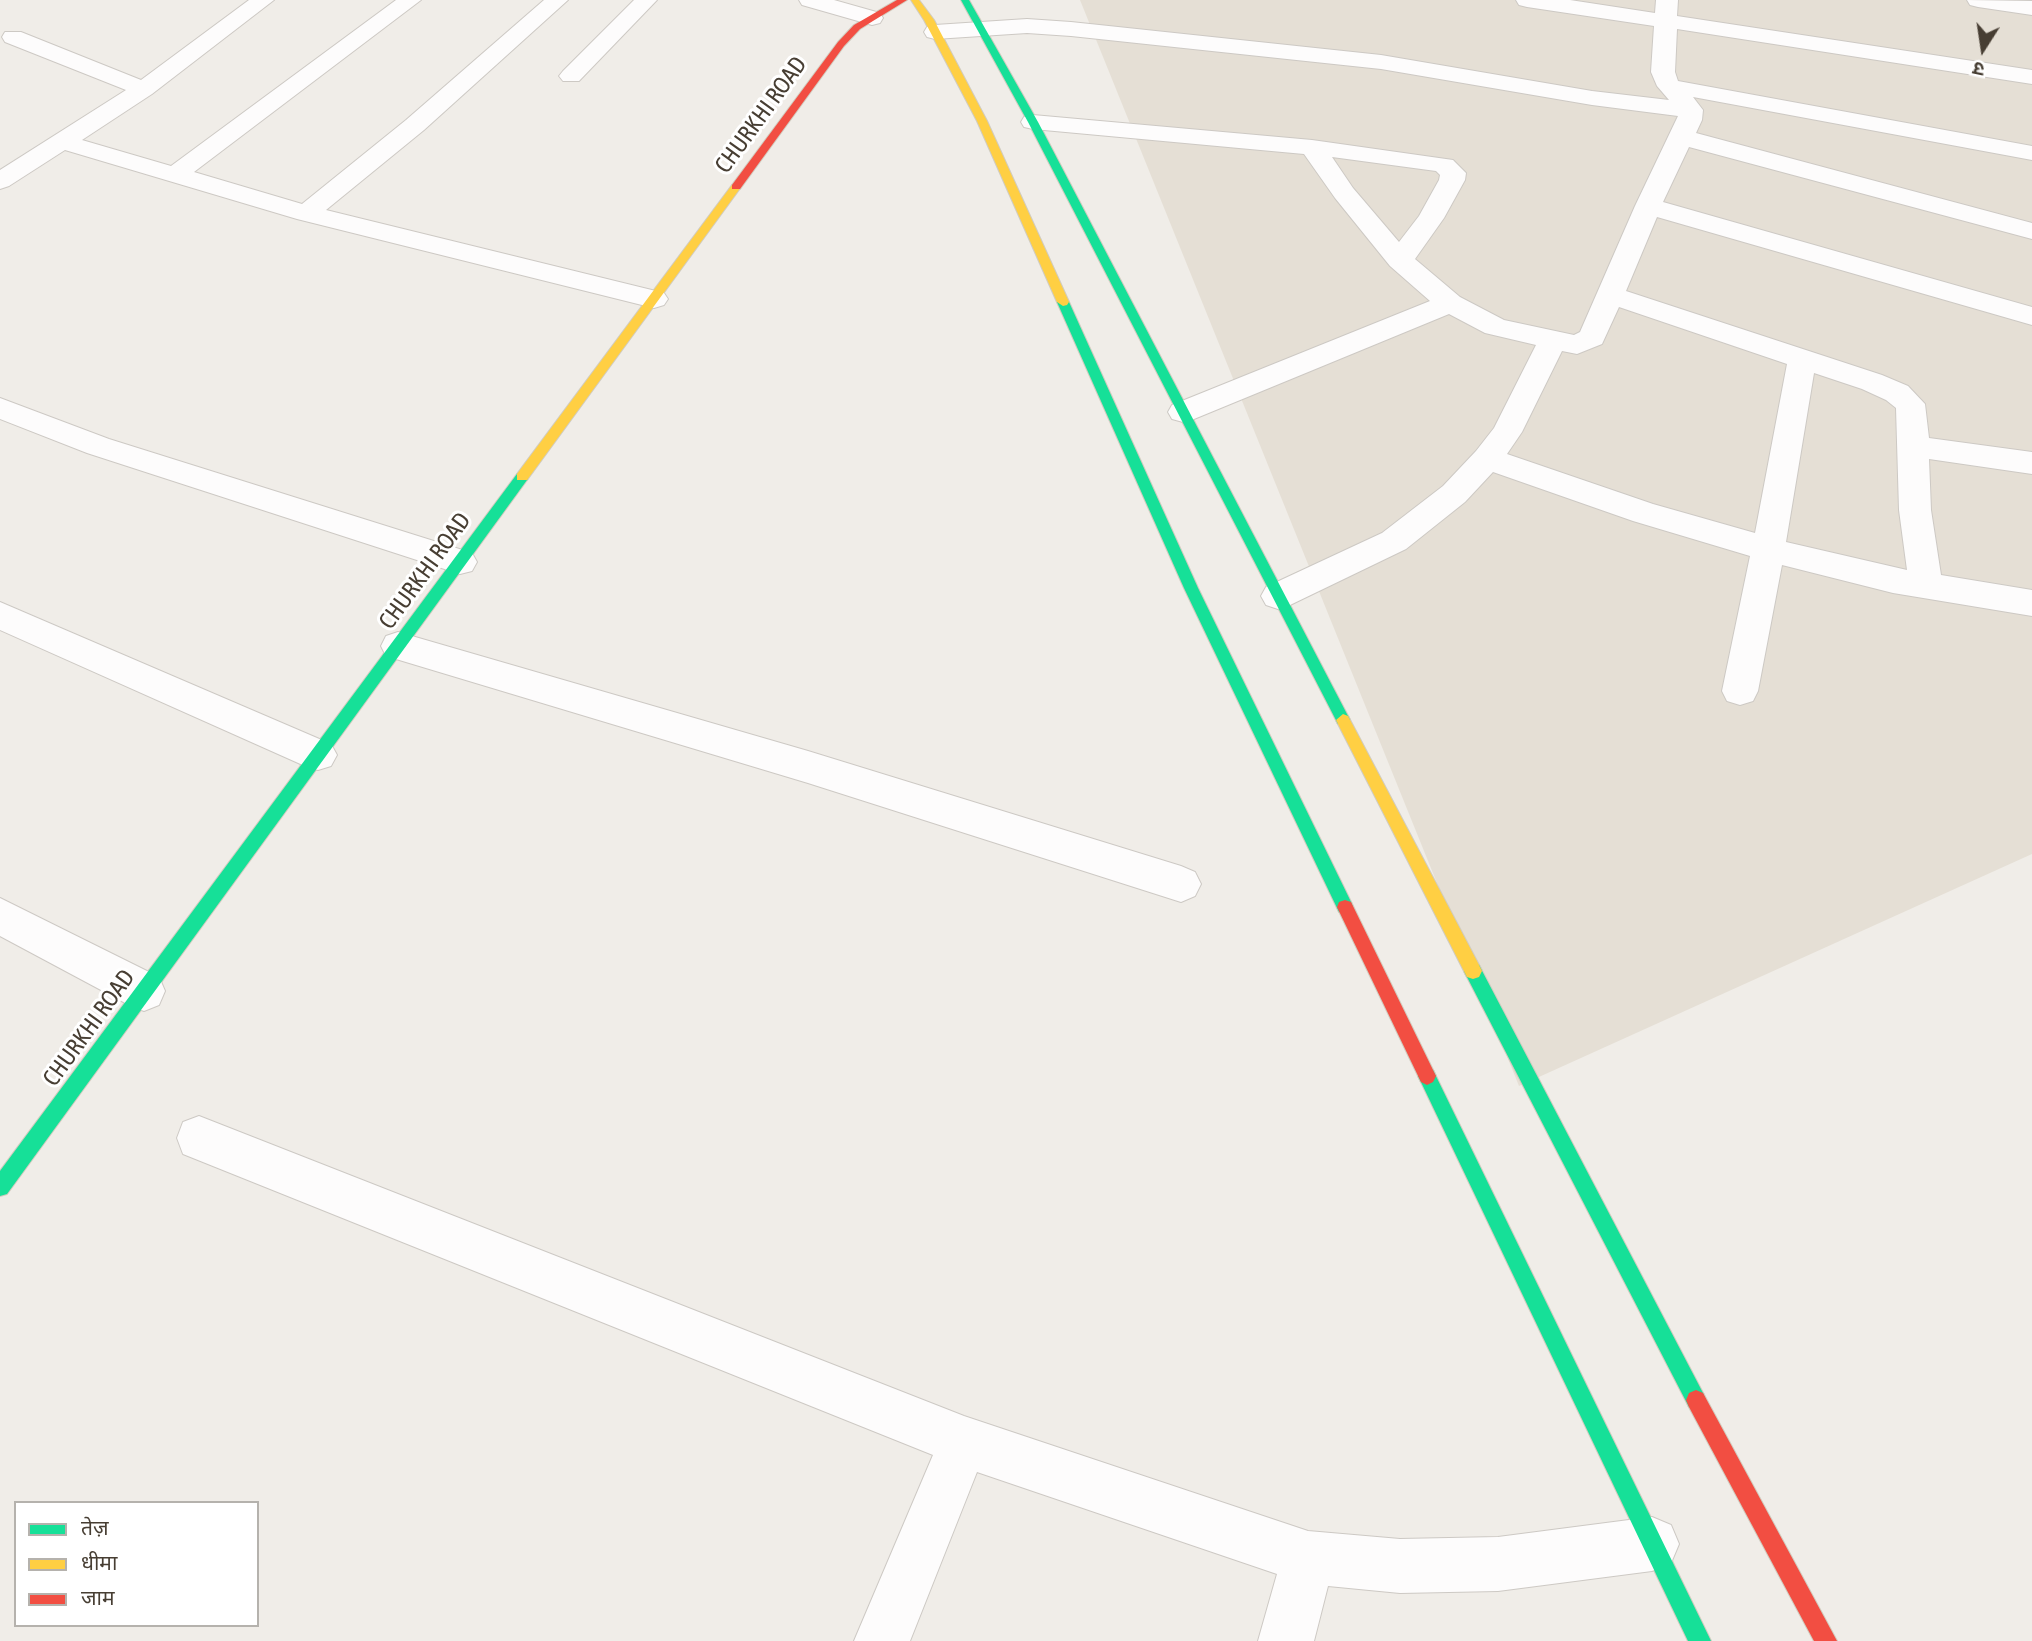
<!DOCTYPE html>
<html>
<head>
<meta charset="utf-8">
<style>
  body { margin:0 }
  #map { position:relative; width:2032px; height:1641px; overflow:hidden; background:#f0ede8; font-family:"Asap Condensed","Noto Sans Devanagari",sans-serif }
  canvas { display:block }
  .legend { position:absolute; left:14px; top:1501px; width:245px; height:126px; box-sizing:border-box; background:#fff; border:2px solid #b5b2ad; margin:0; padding:9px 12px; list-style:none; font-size:21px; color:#473e33 }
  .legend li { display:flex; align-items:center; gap:14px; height:35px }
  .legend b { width:35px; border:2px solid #b5b2ad }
  .north { position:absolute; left:1948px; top:14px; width:70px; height:70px; -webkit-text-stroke:5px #fff; paint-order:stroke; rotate:192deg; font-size:19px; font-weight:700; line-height:28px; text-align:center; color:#473e33 }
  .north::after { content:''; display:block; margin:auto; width:24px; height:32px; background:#473e33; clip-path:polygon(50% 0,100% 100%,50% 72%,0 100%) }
</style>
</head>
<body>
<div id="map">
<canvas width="2032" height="1641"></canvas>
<ul class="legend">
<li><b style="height:9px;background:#16e098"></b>तेज़</li>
<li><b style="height:9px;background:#ffcf43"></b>धीमा</li>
<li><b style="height:9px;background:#f24e42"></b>जाम</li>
</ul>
<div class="north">उ</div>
</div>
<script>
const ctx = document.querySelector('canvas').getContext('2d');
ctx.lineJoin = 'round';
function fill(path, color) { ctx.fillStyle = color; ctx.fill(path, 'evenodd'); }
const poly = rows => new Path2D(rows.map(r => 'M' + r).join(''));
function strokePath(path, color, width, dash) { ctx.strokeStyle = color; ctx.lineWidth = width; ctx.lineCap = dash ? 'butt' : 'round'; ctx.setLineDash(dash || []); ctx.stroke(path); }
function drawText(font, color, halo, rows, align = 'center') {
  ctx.font = font + ' "Asap Condensed",sans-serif'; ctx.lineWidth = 6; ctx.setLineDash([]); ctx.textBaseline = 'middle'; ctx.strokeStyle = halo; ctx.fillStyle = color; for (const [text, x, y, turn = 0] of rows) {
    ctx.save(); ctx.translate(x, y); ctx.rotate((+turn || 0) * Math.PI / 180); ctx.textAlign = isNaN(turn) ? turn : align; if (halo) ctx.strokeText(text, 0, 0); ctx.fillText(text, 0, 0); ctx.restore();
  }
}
fill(poly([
  [1080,0,2032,0,2032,854,1519,1086]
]), '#e5dfd5');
const street = poly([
  [249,0,274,0,152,94,82,140,171,166,396,0,421,0,194,172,302,204,406,120,544,0,568,0,424,130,326,210,664,293,668,299,664,305,654,308,297,219,65,150,9,186,0,189,0,170,126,90,5,42,2,37,5,32,21,32,141,80,249,0],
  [634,0,657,0,579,81,563,81,559,76,563,71,634,0],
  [799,0,834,0,880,13,883,18,880,23,872,25,802,5,799,0],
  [1516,0,1570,0,1655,13,1656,0,1678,0,1677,16,2032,70,2032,84,1677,29,1675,72,1678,81,2032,146,2032,160,1693,97,1703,110,1702,120,1696,133,2032,223,2032,239,1689,147,1663,202,2032,307,2032,325,1657,217,1626,291,1882,375,1908,386,1925,404,1929,438,2032,452,2032,474,1929,459,1931,510,1941,575,2032,590,2032,616,1893,593,1782,565,1758,691,1753,701,1740,705,1727,701,1722,691,1750,556,1633,521,1493,472,1465,502,1406,549,1290,605,1278,609,1266,605,1261,596,1266,587,1382,533,1443,486,1476,451,1494,428,1536,345,1485,333,1449,314,1194,419,1183,422,1172,419,1168,412,1172,405,1430,301,1390,266,1335,198,1304,154,1033,129,1024,127,1021,122,1024,117,1033,115,1312,140,1453,160,1466,173,1465,180,1444,218,1415,259,1460,297,1504,320,1574,335,1580,332,1635,206,1678,116,1592,105,1381,69,1071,36,1027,33,935,39,927,37,924,32,927,27,935,25,1027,19,1071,22,1381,55,1592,91,1669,100,1657,86,1651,72,1654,26,1527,7,1519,5,1516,0],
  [1332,157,1436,171,1440,175,1439,180,1419,216,1399,242,1353,188,1332,157],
  [1619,307,1787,364,1755,533,1653,504,1507,454,1522,432,1562,351,1577,354,1602,344,1619,307],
  [1814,373,1862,389,1886,400,1896,408,1899,510,1907,570,1786,542,1814,373],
  [1967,0,2032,1,2032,15,1978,7,1970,5,1967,0],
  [0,398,109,439,472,553,477,562,472,571,460,574,87,453,0,419,0,398],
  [0,602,331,744,337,755,331,766,318,770,305,766,0,630,0,602],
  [398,632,808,751,1181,866,1195,872,1201,884,1195,896,1181,902,808,783,386,656,381,646,386,636,398,632],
  [0,898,159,977,165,991,159,1005,144,1011,129,1005,0,936,0,898],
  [199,1116,964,1416,1308,1531,1400,1539,1498,1537,1652,1517,1671,1525,1679,1544,1671,1563,1652,1571,1498,1591,1400,1593,1328,1586,1314,1641,1258,1641,1277,1574,977,1472,910,1641,854,1641,933,1455,183,1154,177,1138,183,1122,199,1116]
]);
const fast = poly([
  [961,0,969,0,1038,122,1348,716,1350,720,1348,724,1338,724,1028,122,961,0],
  [1063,298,1069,302,1198,588,1351,902,1353,907,1351,912,1345,914,1339,912,1184,588,1057,302,1063,298],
  [522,472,528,477,527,480,7,1194,0,1196,0,1171,517,474,522,472],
  [1473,963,1479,965,1703,1393,1706,1400,1703,1407,1696,1410,1689,1407,1467,977,1464,971,1467,965,1473,963],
  [1427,1067,1433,1070,1711,1641,1688,1641,1421,1082,1418,1076,1421,1070,1427,1067]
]);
const slow = poly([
  [911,0,919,0,934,20,987,121,1069,302,1067,305,1063,306,1057,302,977,121,924,20,911,0],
  [732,185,741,187,527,480,517,480,517,474,732,185],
  [1343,714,1348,716,1479,965,1482,971,1479,977,1473,979,1467,977,1336,720,1343,714]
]);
const jam = poly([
  [897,0,907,0,860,29,844,46,740,189,732,189,732,185,838,42,854,25,897,0],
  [1345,900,1351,902,1433,1070,1436,1076,1433,1082,1427,1085,1421,1082,1337,907,1339,902,1345,900],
  [1696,1390,1703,1393,1837,1641,1814,1641,1689,1407,1686,1400,1689,1393,1696,1390]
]);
strokePath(street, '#cdc9c4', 2);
strokePath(fast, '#d1ccbf', 2);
strokePath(slow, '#d1ccbf', 2);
strokePath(jam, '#d1ccbf', 2);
fill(street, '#fdfcfc');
fill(fast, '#16e098');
fill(slow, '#ffcf43');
fill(jam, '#f24e42');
drawText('24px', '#473e33', '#fff', [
  ["CHURKHI ROAD",761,115,-54],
  ["CHURKHI ROAD",425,571,-54],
  ["CHURKHI ROAD",89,1028,-54]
]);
</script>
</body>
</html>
